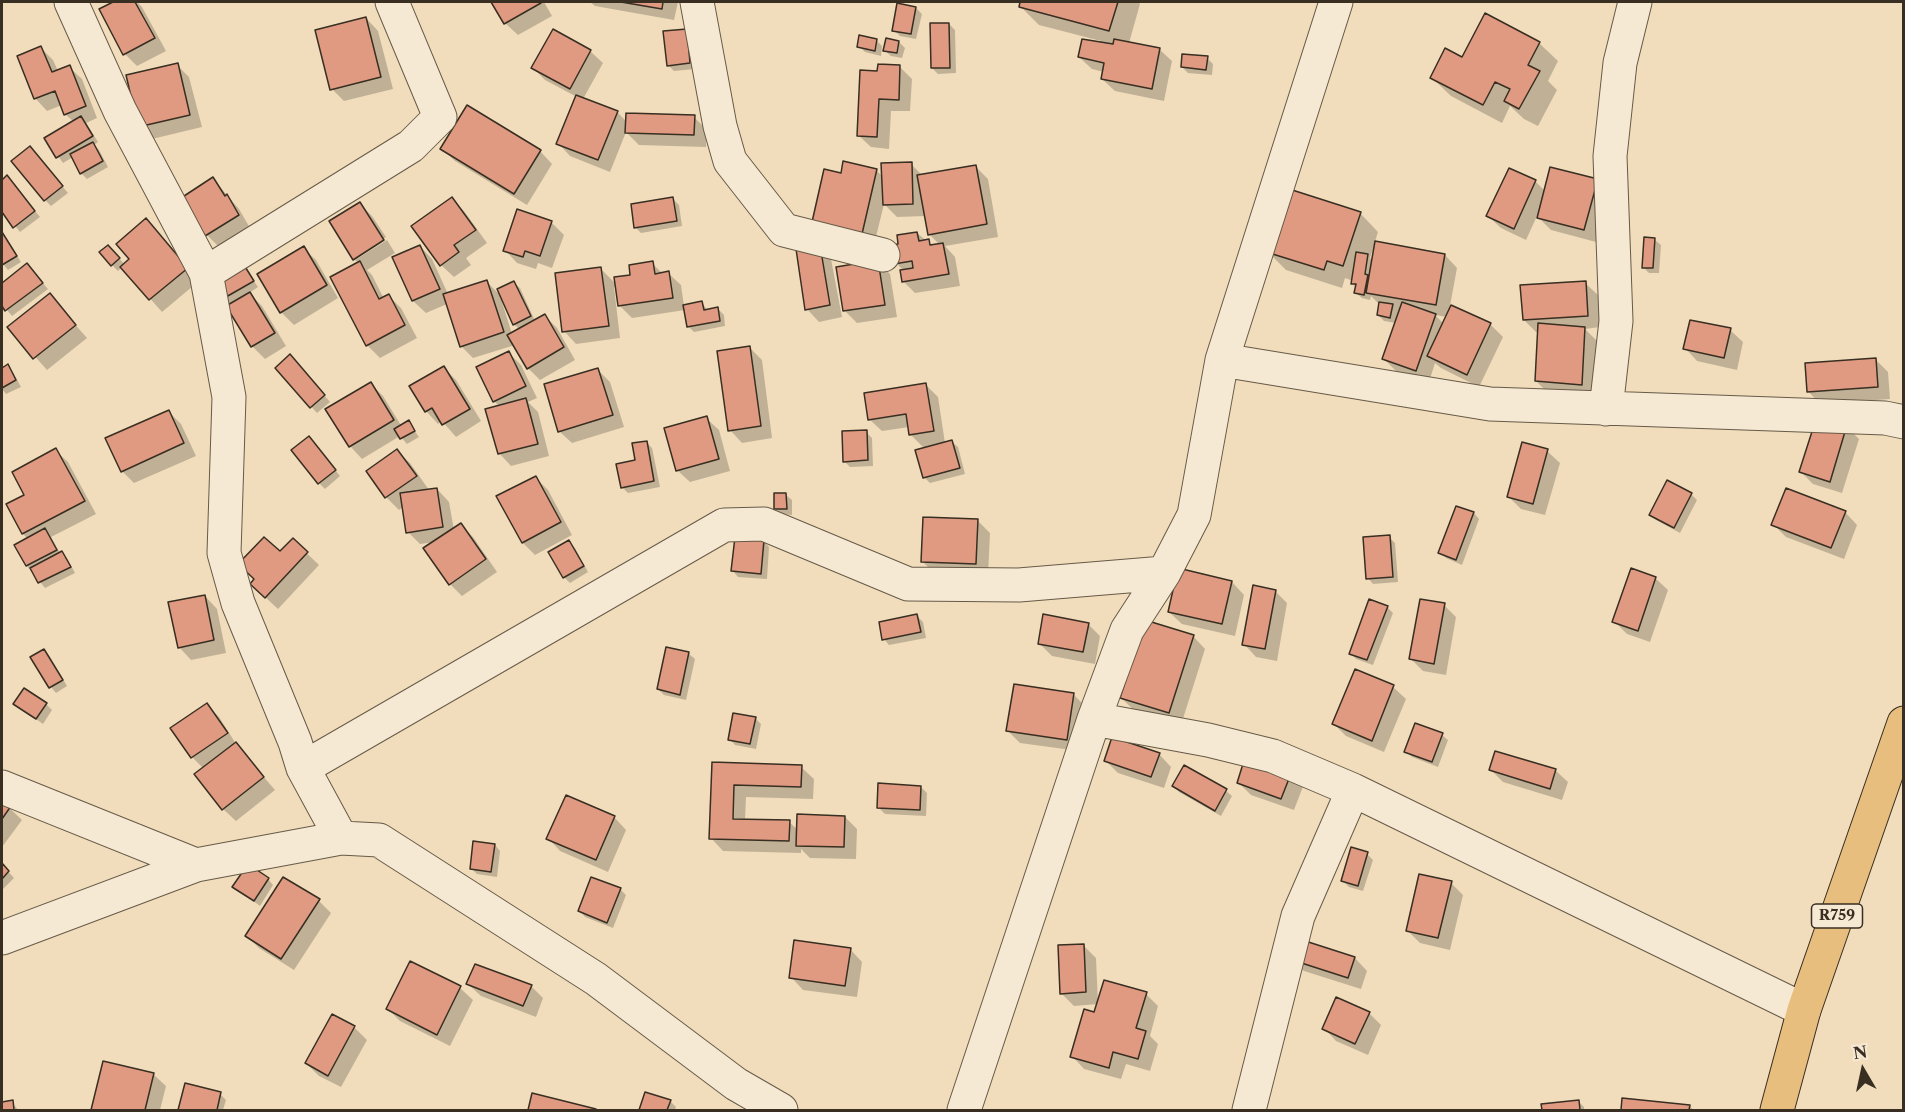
<!DOCTYPE html>
<html>
<head>
<meta charset="utf-8">
<style>
  body { margin:0 }
  #map { position:relative; width:1905px; height:1112px; overflow:hidden; background:#f1ddbb; font-family:"Libre Caslon Text",serif }
  canvas { display:block }
  .frame { position:absolute; inset:0; border:3px solid #382e22; pointer-events:none }
  .north { position:absolute; left:1833px; top:1040px; width:60px; height:60px; -webkit-text-stroke:4px #f6e9d3; paint-order:stroke; rotate:351deg; font-size:16px; font-weight:700; line-height:24px; text-align:center; color:#382e22 }
  .north::after { content:''; display:block; margin:auto; width:21px; height:27px; background:#382e22; clip-path:polygon(50% 0,100% 100%,50% 72%,0 100%) }
</style>
</head>
<body>
<div id="map">
<canvas width="1905" height="1112"></canvas>
<div class="frame"></div>
<div class="north">N</div>
</div>
<script>
const ctx = document.querySelector('canvas').getContext('2d');
ctx.lineJoin = 'round';
function fill(path, color) { ctx.fillStyle = color; ctx.fill(path, 'evenodd'); }
const poly = rows => new Path2D(rows.map(r => 'M' + r).join(''));
function strokePath(path, color, width, dash) { ctx.strokeStyle = color; ctx.lineWidth = width; ctx.lineCap = dash ? 'butt' : 'round'; ctx.setLineDash(dash || []); ctx.stroke(path); }
function drawText(font, color, halo, rows, align = 'center') {
  ctx.font = font + ' "Libre Caslon Text",serif'; ctx.lineWidth = 5; ctx.setLineDash([]); ctx.textBaseline = 'middle'; ctx.strokeStyle = halo; ctx.fillStyle = color; for (const [text, x, y, turn = 0] of rows) {
    ctx.save(); ctx.translate(x, y); ctx.rotate((+turn || 0) * Math.PI / 180); ctx.textAlign = isNaN(turn) ? turn : align; if (halo) ctx.strokeText(text, 0, 0); ctx.fillText(text, 0, 0); ctx.restore();
  }
}
fill(poly([
  [116,2,137,2,142,7,166,51,137,66,125,54,101,10],
  [493,2,544,2,552,16,518,35,505,23],
  [590,2,678,2,674,20,595,6],
  [1021,2,1138,2,1140,4,1129,43,1159,49,1172,61,1164,101,1115,91,1102,79,1104,72,1092,69,1079,57,1100,44,1101,41,1039,25,1020,6],
  [916,8,922,14,916,39,900,36,894,30],
  [366,18,378,31,393,89,344,101,332,89],
  [949,24,955,30,956,73,938,74,932,68],
  [686,31,695,69,674,71,668,65],
  [876,40,882,46,881,56,865,52,859,46],
  [899,42,905,48,902,58,891,56,885,51],
  [1539,43,1558,61,1548,81,1557,90,1538,126,1524,119,1510,106,1502,123,1451,96,1432,78,1462,59],
  [41,48,53,60,58,71,69,67,82,79,97,118,86,123,98,142,94,145,99,150,108,167,87,179,81,173,73,157,63,163,46,139,74,122,65,114,62,105,47,111,35,98],
  [590,51,603,63,583,99,617,112,627,122,694,117,706,129,706,147,639,145,626,132,610,172,570,156,558,143,577,97,545,80,533,68],
  [1207,58,1213,64,1212,75,1188,73,1182,67],
  [177,65,189,77,202,127,152,139,140,127],
  [900,67,912,79,910,111,891,111,889,149,871,147,858,135,879,73],
  [442,149,540,151,552,164,527,205,455,161],
  [35,154,68,193,51,206,45,200],
  [911,164,923,176,976,167,988,179,998,237,945,246,955,257,960,286,915,293,903,281,904,271,896,263,900,245,917,233,933,246,940,245,929,234,926,216,897,217,884,204,874,245,826,234,842,175,876,170,883,177],
  [1551,168,1609,193,1596,242,1551,230,1537,216,1526,240,1501,228,1488,216,1510,170,1535,181,1545,191],
  [7,177,40,217,20,232,2,209,2,182],
  [213,179,239,209,250,228,219,247,207,235],
  [452,199,464,211,487,243,466,258,471,265,454,277,441,265],
  [673,199,679,205,682,226,641,233,635,227],
  [360,204,372,216,386,237,355,257,355,260,331,222],
  [1360,213,1378,232,1370,258,1373,262,1445,255,1457,268,1450,306,1490,324,1503,337,1479,387,1441,368,1435,363,1429,382,1396,371,1384,359,1396,323,1384,321,1378,315,1380,305,1371,296,1370,300,1362,298,1356,293,1357,288,1352,283,1353,281,1345,278,1342,288,1286,270,1268,252],
  [1435,315,1447,317,1444,324],
  [145,220,199,281,162,312,122,267,118,271,112,265,114,252,125,265,131,259],
  [551,222,564,235,552,268,538,263,536,269,517,263,505,250],
  [2,233,21,262,8,270,2,263],
  [387,240,395,253,367,270,372,275,384,299,389,296,401,308,417,338,380,358,367,345,332,277,359,263,355,260],
  [1655,240,1661,245,1659,273,1649,273,1643,267],
  [420,246,432,259,448,294,487,282,501,296,514,283,520,288,535,321,545,316,557,328,575,360,540,380,528,368,515,345,473,358,461,346,447,304,426,313,413,301,394,258],
  [504,301,514,324,520,330,512,334,502,302],
  [819,247,831,259,842,317,819,322,807,309],
  [303,248,316,260,338,298,294,325,281,312,259,274],
  [878,262,890,274,897,317,857,323,844,310],
  [652,263,663,274,668,273,681,285,684,306,702,303,708,311,718,309,724,315,725,326,694,332,688,326,685,310,632,318,620,306,617,286,614,287,620,338,576,344,564,331,601,269,616,284],
  [27,265,48,289,12,316,2,304,2,285],
  [244,267,258,287,249,293,262,306,286,346,265,359,252,346,228,305,220,300],
  [1585,283,1598,295,1600,327,1585,329,1597,341,1593,396,1548,393,1536,381,1539,332,1536,332,1524,320],
  [49,295,87,338,47,370,9,327],
  [1730,330,1743,342,1737,370,1697,361,1685,348],
  [750,348,762,360,772,438,742,443,730,430],
  [508,352,521,365,537,398,528,402,538,412,549,456,511,466,499,453,500,407,494,401],
  [1876,360,1888,372,1890,399,1820,404,1808,391],
  [296,362,330,402,317,413,277,368],
  [7,366,13,372,21,387,6,394,2,389,2,369],
  [444,368,456,380,481,421,456,437,442,421,438,424,426,411],
  [598,370,610,382,624,427,572,443,559,431],
  [370,383,383,396,402,427,408,422,419,437,407,444,400,436,362,459,350,446,328,409],
  [926,385,938,397,945,443,952,442,958,447,965,474,930,483,924,477,925,449,910,434,909,427,882,431,869,419],
  [169,412,181,424,196,456,134,483,122,471],
  [706,418,719,430,730,471,690,482,677,470],
  [1846,426,1859,439,1842,493,1813,484,1801,472],
  [866,432,872,438,873,466,850,467,844,461],
  [646,442,652,448,660,487,628,493,622,487],
  [315,444,340,476,325,489,319,483],
  [55,450,68,462,96,514,51,537,60,553,62,552,67,558,75,573,45,588,27,566,28,539,23,534,8,505,26,495],
  [397,451,410,463,429,490,437,489,449,502,454,530,461,525,473,537,497,572,462,596,450,584,435,542,420,544,408,532,404,506,399,510,386,497,368,471],
  [1547,451,1560,463,1545,515,1521,509,1508,496],
  [535,477,548,490,572,535,535,555,523,543,498,497],
  [1668,482,1692,495,1697,500,1680,533,1656,520,1651,515],
  [786,495,792,500,792,515,781,514,775,508],
  [1457,507,1474,513,1479,519,1462,565,1446,558,1440,552],
  [1845,512,1857,525,1844,559,1786,537,1773,524],
  [977,520,990,533,988,576,935,574,923,562],
  [1389,537,1395,543,1398,582,1373,584,1368,578],
  [293,540,319,565,278,609,264,596,256,580],
  [763,541,769,547,767,579,738,577,733,571],
  [569,542,575,548,588,572,570,583,564,577],
  [1655,578,1668,590,1650,642,1627,634,1614,621],
  [1232,582,1244,595,1235,636,1182,624,1169,612],
  [1275,591,1287,603,1277,661,1256,657,1244,644],
  [205,596,217,609,226,653,191,660,179,647],
  [1444,605,1456,617,1446,675,1423,671,1411,659],
  [1387,607,1393,613,1373,665,1356,659,1351,653],
  [917,616,923,622,926,638,889,645,884,639],
  [1088,624,1100,636,1095,664,1052,656,1040,644],
  [1193,636,1205,649,1181,725,1134,710,1121,698],
  [44,651,50,657,67,686,56,693,51,687,33,658],
  [689,654,695,659,686,700,664,695,658,689],
  [1393,687,1406,699,1384,752,1346,736,1334,724],
  [1073,694,1086,707,1079,751,1020,743,1008,731],
  [15,704,46,704,52,710,43,724],
  [207,705,219,717,238,747,275,790,236,821,223,809,204,769,192,757],
  [755,718,761,724,756,749,735,745,730,739],
  [1416,725,1442,735,1448,740,1438,767,1412,757,1406,751],
  [1248,753,1304,784,1294,810,1251,795,1239,783],
  [1159,754,1171,767,1164,788,1118,773,1105,760],
  [713,764,801,767,814,779,813,799,746,797,745,821,789,822,798,830,845,817,857,829,856,859,810,858,801,849,801,853,723,851,711,838],
  [1185,767,1226,791,1232,796,1221,816,1179,792,1174,786],
  [1491,770,1555,770,1568,782,1562,800,1503,782],
  [921,787,927,793,926,816,885,814,879,808],
  [2,801,22,820,2,847],
  [614,817,626,830,608,872,560,851,548,838],
  [495,845,500,851,497,877,477,874,471,868],
  [1367,854,1373,860,1363,891,1349,887,1343,881],
  [2,865,14,878,2,890],
  [268,879,273,885,260,906,234,887],
  [1451,883,1463,895,1450,950,1420,943,1407,930],
  [620,889,626,895,613,928,585,917,580,911],
  [319,901,331,913,294,970,259,948,247,936],
  [1083,945,1096,958,1098,1004,1146,994,1158,1006,1150,1036,1158,1044,1150,1071,1126,1064,1121,1079,1084,1069,1072,1056,1095,1014,1098,1004,1074,1006,1061,993],
  [850,949,862,962,857,997,803,990,791,977],
  [1355,958,1367,971,1361,989,1304,971,1291,959],
  [410,963,460,988,473,1000,450,1046,400,1021,387,1008],
  [468,984,531,986,543,998,536,1017,481,996],
  [1369,1013,1381,1025,1368,1055,1336,1041,1324,1028],
  [332,1016,354,1027,367,1040,341,1087,319,1076,306,1063],
  [104,1062,153,1074,166,1086,160,1110,92,1110],
  [186,1085,220,1094,226,1100,223,1110,179,1110],
  [534,1094,595,1110,529,1110],
  [646,1094,670,1101,676,1107,675,1110,640,1110],
  [1624,1100,1689,1106,1694,1110,1622,1110],
  [1578,1101,1584,1107,1584,1110,1543,1110,1543,1105],
  [12,1102,18,1110,2,1110,2,1103]
]), '#0003');
const building = poly([
  [113,2,135,2,155,38,123,55,99,9,113,2],
  [491,2,540,2,541,3,504,24,491,2],
  [621,2,663,2,662,9,621,2],
  [1020,2,1118,2,1109,31,1019,7,1020,2],
  [897,3,916,7,911,34,892,31,897,3],
  [1485,13,1540,42,1528,65,1540,71,1519,109,1504,101,1510,89,1495,82,1483,105,1430,78,1445,48,1462,57,1485,13],
  [366,17,381,77,330,90,315,30,366,17],
  [930,23,949,23,950,68,931,68,930,23],
  [553,29,591,50,570,89,531,68,553,29],
  [687,29,690,63,667,66,663,31,687,29],
  [859,35,877,39,875,51,857,47,859,35],
  [886,38,899,41,897,53,883,51,886,38],
  [1082,39,1113,44,1114,39,1160,48,1152,89,1101,79,1104,63,1078,57,1082,39],
  [41,46,52,72,70,65,86,106,64,115,55,91,34,99,17,56,41,46],
  [1182,54,1208,56,1206,70,1181,67,1182,54],
  [178,63,190,115,138,127,126,75,178,63],
  [878,64,900,65,899,100,879,99,877,137,857,136,860,70,877,71,878,64],
  [576,95,618,111,598,160,556,144,576,95],
  [467,105,541,150,514,194,440,149,467,105],
  [626,113,695,115,694,135,625,133,626,113],
  [81,116,93,136,56,158,44,138,81,116],
  [93,142,103,161,80,174,70,154,93,142],
  [30,146,63,186,44,201,11,161,30,146],
  [843,161,877,169,862,234,812,222,824,169,841,173,843,161],
  [912,162,913,204,883,205,881,163,912,162],
  [976,165,987,224,928,235,917,175,976,165],
  [1550,167,1598,179,1584,230,1537,218,1550,167],
  [1509,168,1536,180,1514,229,1486,216,1509,168],
  [7,175,35,211,13,228,2,212,2,180,7,175],
  [213,177,225,196,227,194,239,215,205,236,181,198,213,177],
  [1286,188,1361,212,1343,266,1327,261,1324,270,1266,252,1286,188],
  [452,197,476,230,454,245,459,252,440,266,411,226,452,197],
  [673,197,677,221,634,228,631,204,673,197],
  [360,202,384,240,353,260,329,221,360,202],
  [517,209,552,221,540,256,525,251,523,257,503,251,517,209],
  [146,218,188,268,149,300,120,267,129,259,116,244,146,218],
  [2,232,17,256,2,265,2,232],
  [917,232,919,241,929,239,930,245,943,243,949,274,902,282,900,270,913,268,912,261,894,264,891,245,898,244,897,235,917,232],
  [1644,237,1655,238,1653,268,1642,268,1644,237],
  [1375,241,1445,254,1436,305,1366,293,1375,241],
  [108,245,120,258,111,266,99,252,108,245],
  [420,245,440,289,412,301,392,257,420,245],
  [820,245,830,305,805,310,796,249,820,245],
  [304,246,327,285,280,313,257,274,304,246],
  [1356,252,1368,254,1365,274,1368,275,1364,295,1354,293,1356,284,1351,284,1356,252],
  [878,260,885,305,843,311,836,267,878,260],
  [360,261,379,299,389,294,405,325,366,346,330,277,360,261],
  [653,261,655,274,669,271,673,298,618,306,614,277,630,275,629,265,653,261],
  [27,263,43,283,5,311,2,306,2,283,27,263],
  [244,265,254,281,219,301,210,286,244,265],
  [601,267,609,326,562,332,555,273,601,267],
  [487,280,504,332,460,347,443,294,487,280],
  [514,281,531,316,513,325,497,289,514,281],
  [1586,281,1588,316,1523,320,1520,285,1586,281],
  [250,292,275,333,251,347,226,306,250,292],
  [50,293,76,325,33,359,7,327,50,293],
  [702,301,704,310,718,307,720,321,687,327,683,305,702,301],
  [1379,302,1393,304,1390,318,1377,315,1379,302],
  [1402,302,1436,314,1416,371,1382,359,1402,302],
  [1451,305,1491,323,1467,375,1427,356,1451,305],
  [545,314,564,347,527,369,507,335,545,314],
  [1690,320,1731,328,1724,358,1683,349,1690,320],
  [1538,323,1585,327,1582,385,1535,381,1538,323],
  [750,346,761,426,728,431,717,351,750,346],
  [509,351,526,386,493,402,476,367,509,351],
  [290,354,325,395,310,408,275,368,290,354],
  [1876,358,1878,387,1807,392,1805,363,1876,358],
  [8,364,16,380,2,388,2,368,8,364],
  [444,366,470,409,442,425,432,408,425,412,409,386,444,366],
  [598,368,613,415,558,432,544,384,598,368],
  [371,382,394,420,349,447,325,409,371,382],
  [926,383,934,431,909,435,906,414,868,420,864,393,926,383],
  [526,398,538,444,498,454,485,409,526,398],
  [169,410,184,443,121,472,105,438,169,410],
  [707,416,719,459,676,471,664,428,707,416],
  [1817,416,1847,425,1830,482,1799,472,1817,416],
  [409,420,415,431,400,439,394,429,409,420],
  [867,430,868,460,843,462,842,431,867,430],
  [309,436,336,470,318,484,291,450,309,436],
  [952,440,960,468,923,478,915,450,952,440],
  [647,441,654,481,621,488,616,464,635,460,632,443,647,441],
  [1522,442,1548,449,1533,504,1507,497,1522,442],
  [56,448,85,501,22,534,6,504,24,495,12,472,56,448],
  [397,449,417,476,385,498,366,471,397,449],
  [536,476,561,522,522,543,496,496,536,476],
  [1667,480,1692,493,1674,528,1649,515,1667,480],
  [437,488,443,527,406,533,400,493,437,488],
  [1786,488,1846,511,1831,548,1771,525,1786,488],
  [774,493,786,493,787,509,774,509,774,493],
  [1456,506,1474,512,1456,560,1438,553,1456,506],
  [923,517,978,519,976,564,921,562,923,517],
  [461,523,486,559,449,585,423,548,461,523],
  [45,528,57,550,26,566,14,545,45,528],
  [1390,535,1393,577,1366,579,1363,537,1390,535],
  [264,537,280,551,293,538,308,552,265,598,250,584,254,579,238,564,264,537],
  [735,537,764,540,761,574,731,571,735,537],
  [569,540,584,566,563,578,548,552,569,540],
  [62,551,71,567,38,583,30,568,62,551],
  [1178,568,1232,581,1222,624,1168,612,1178,568],
  [1631,568,1656,577,1638,631,1612,622,1631,568],
  [1253,585,1276,590,1265,649,1242,645,1253,585],
  [205,595,214,640,178,648,168,602,205,595],
  [1369,599,1388,606,1367,660,1349,654,1369,599],
  [1420,599,1445,603,1434,664,1409,659,1420,599],
  [917,614,921,632,882,640,879,622,917,614],
  [1043,614,1089,623,1083,652,1038,644,1043,614],
  [1145,620,1194,635,1169,713,1120,698,1145,620],
  [666,647,689,652,680,695,657,689,666,647],
  [44,649,63,680,49,688,30,657,44,649],
  [1355,669,1394,685,1372,741,1332,724,1355,669],
  [1014,684,1074,693,1067,740,1006,731,1014,684],
  [24,688,47,703,36,719,13,704,24,688],
  [207,703,228,733,191,758,170,728,207,703],
  [733,713,756,717,750,744,728,740,733,713],
  [1415,723,1443,733,1432,762,1404,752,1415,723],
  [1112,737,1160,753,1151,777,1104,761,1112,737],
  [236,742,264,777,222,810,194,774,236,742],
  [1247,751,1292,771,1281,799,1237,783,1247,751],
  [1495,751,1556,769,1550,789,1489,770,1495,751],
  [712,762,802,765,801,787,734,785,733,819,790,820,789,841,709,839,712,762],
  [1184,765,1227,789,1215,811,1172,786,1184,765],
  [878,783,921,786,920,810,877,808,878,783],
  [566,795,615,816,596,860,546,839,566,795],
  [2,799,11,806,2,819,2,799],
  [797,814,845,816,844,847,796,846,797,814],
  [473,841,495,844,491,872,470,869,473,841],
  [1351,847,1368,852,1358,886,1341,881,1351,847],
  [2,863,9,871,2,879,2,863],
  [248,864,269,878,254,901,232,887,248,864],
  [1419,874,1452,881,1438,938,1406,931,1419,874],
  [283,877,320,899,281,959,245,936,283,877],
  [591,877,621,888,607,923,578,911,591,877],
  [1296,938,1355,957,1348,978,1289,959,1296,938],
  [794,940,851,948,845,986,789,978,794,940],
  [1084,944,1086,992,1060,994,1058,945,1084,944],
  [410,961,461,986,437,1035,386,1009,410,961],
  [475,964,532,985,523,1006,466,984,475,964],
  [1104,980,1147,992,1136,1028,1146,1031,1138,1059,1113,1052,1109,1068,1070,1057,1084,1009,1094,1012,1104,980],
  [1336,997,1370,1012,1355,1044,1322,1029,1336,997],
  [332,1014,355,1026,328,1076,305,1063,332,1014],
  [103,1061,154,1073,145,1110,91,1110,103,1061],
  [185,1083,221,1092,217,1110,178,1110,185,1083],
  [645,1092,671,1100,667,1110,639,1110,645,1092],
  [532,1093,596,1109,595,1110,528,1110,532,1093],
  [1622,1098,1690,1105,1689,1110,1621,1110,1622,1098],
  [13,1100,14,1110,2,1110,2,1102,13,1100],
  [1579,1100,1580,1110,1542,1110,1541,1104,1579,1100]
]);
fill(building, '#df9a81');
strokePath(building, '#382e22', 1.5);
const minor = poly([
  [71,2,120,111,206,273,229,397,224,553,238,603,295,742,303,768,341,838],
  [697,2,720,126,730,161,784,230,883,255],
  [206,273,411,146,440,117,392,2],
  [1222,360,1490,404,1885,418,1904,422],
  [1606,409,1616,321,1610,156,1620,63,1635,2],
  [1094,719,1208,740,1273,756,1353,790,1804,1010],
  [303,768,724,525,764,524,908,584,1019,585,1164,573],
  [2,787,196,865],
  [2,938,196,865,341,838,379,840,596,979,736,1084,781,1110],
  [964,1110,1094,719,1127,630,1164,573,1194,515,1222,360,1336,2],
  [1249,1110,1298,916,1353,790]
]);
const major = poly([
  [1777,1110,1804,1010,1904,723]
]);
strokePath(minor, '#665a48', 35);
strokePath(major, '#382e22', 35);
strokePath(minor, '#f6e9d3', 33);
strokePath(major, '#e8be7e', 33);
for (const [x, y, w] of [
  [1837,916,51]
]) { const box = new Path2D(); box.roundRect(x - w / 2, y - 12, w, 24, 4.5); ctx.fillStyle = '#f6e9d3'; ctx.fill(box); strokePath(box, '#382e22', 1.5); }
drawText('bold 15px', '#382e22', null, [
  ["R759",1837,916]
]);
</script>
</body>
</html>
